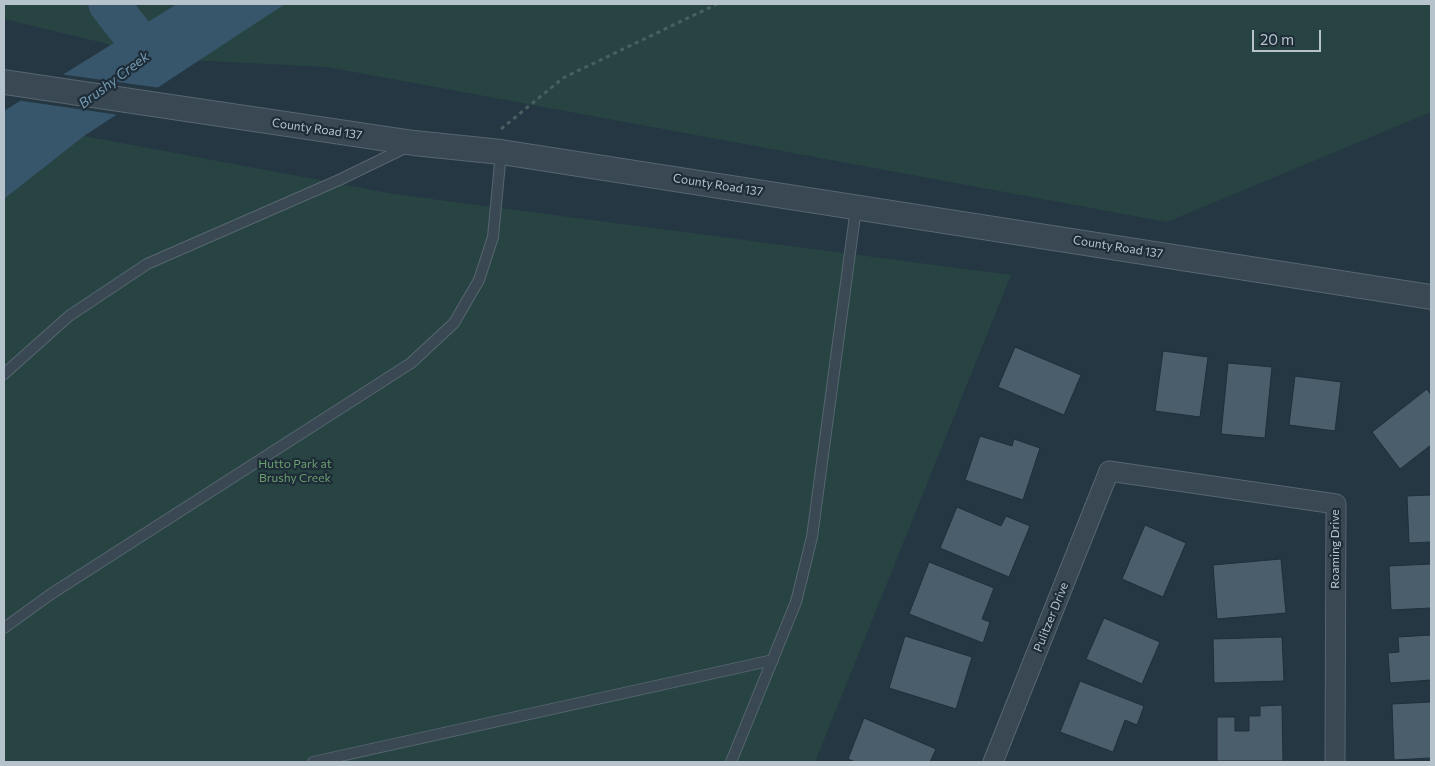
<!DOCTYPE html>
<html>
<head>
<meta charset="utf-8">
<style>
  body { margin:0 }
  #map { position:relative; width:1435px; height:766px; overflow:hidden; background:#243743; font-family:Commissioner,sans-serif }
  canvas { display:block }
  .frame { position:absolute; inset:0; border:5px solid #b6c3cc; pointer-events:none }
  .scale { position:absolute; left:1252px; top:30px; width:69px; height:22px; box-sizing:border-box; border:2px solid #b6c3cc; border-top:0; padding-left:6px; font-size:15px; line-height:18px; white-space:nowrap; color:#b6c3cc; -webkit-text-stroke:4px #1e2d38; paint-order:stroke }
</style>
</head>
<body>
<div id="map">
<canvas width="1435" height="766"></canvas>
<div class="frame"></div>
<div class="scale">20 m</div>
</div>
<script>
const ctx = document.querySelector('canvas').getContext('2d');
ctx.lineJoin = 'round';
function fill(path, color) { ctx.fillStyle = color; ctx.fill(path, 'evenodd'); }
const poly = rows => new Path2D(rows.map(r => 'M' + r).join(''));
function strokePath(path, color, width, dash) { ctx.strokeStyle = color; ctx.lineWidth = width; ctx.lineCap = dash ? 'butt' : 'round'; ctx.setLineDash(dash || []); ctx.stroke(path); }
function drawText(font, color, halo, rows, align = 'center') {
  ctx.font = font + ' Commissioner,sans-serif'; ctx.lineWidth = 4.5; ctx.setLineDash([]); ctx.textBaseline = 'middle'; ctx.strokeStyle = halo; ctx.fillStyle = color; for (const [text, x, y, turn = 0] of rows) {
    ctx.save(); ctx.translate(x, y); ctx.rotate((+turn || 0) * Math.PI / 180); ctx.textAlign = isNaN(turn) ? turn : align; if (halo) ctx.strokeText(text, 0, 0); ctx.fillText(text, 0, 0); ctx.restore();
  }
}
fill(poly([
  [4,4,1431,4,1431,112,1167,222,327,67,170,59,4,19],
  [84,136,394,194,1011,275,815,762,4,762,4,199]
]), '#274442');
fill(poly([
  [177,4,285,4,84,136,4,199,4,111]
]), '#37566b');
fill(poly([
  [59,74,161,88,119,115,16,100]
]), '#243743');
strokePath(poly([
  [109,4,148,54]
]), '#37566b', 41);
const building = poly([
  [1015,347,1081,375,1064,415,998,387,1015,347],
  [1163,351,1208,357,1200,417,1155,411,1163,351],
  [1228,363,1272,367,1265,438,1221,434,1228,363],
  [1295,376,1341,382,1335,431,1289,425,1295,376],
  [1427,389,1431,395,1431,445,1400,469,1372,432,1427,389],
  [980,436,1012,446,1014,439,1040,448,1023,500,965,480,980,436],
  [1431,495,1431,542,1409,543,1407,496,1431,495],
  [957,507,1001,526,1006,516,1030,526,1009,577,940,548,957,507],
  [1145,525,1186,543,1163,597,1122,579,1145,525],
  [1281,559,1286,613,1217,619,1213,565,1281,559],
  [929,562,994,588,982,619,990,622,983,643,909,614,929,562],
  [1431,564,1431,608,1391,610,1389,566,1431,564],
  [1104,618,1160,642,1142,684,1086,659,1104,618],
  [1431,635,1431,680,1390,683,1388,653,1399,652,1398,637,1431,635],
  [905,636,972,657,956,709,889,688,905,636],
  [1282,637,1284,681,1214,683,1213,639,1282,637],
  [1080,681,1144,706,1137,725,1125,720,1113,752,1060,732,1080,681],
  [1431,702,1431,758,1394,760,1392,704,1431,702],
  [1282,705,1283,761,1217,761,1217,717,1235,717,1235,731,1249,731,1249,716,1260,716,1260,706,1282,705],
  [864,718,936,749,930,762,855,762,848,759,864,718]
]);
fill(building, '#4a5f6b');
strokePath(building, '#202f3a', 1);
const service = poly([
  [4,374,69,316,147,264,339,180,407,147],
  [4,628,51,594,411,363,454,323,479,280,493,237,501,152],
  [313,762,773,660],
  [731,762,796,602,812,537,856,208]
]);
const minor = poly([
  [993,762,1109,471,1336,504,1335,762]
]);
const tertiary = poly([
  [4,82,414,143,501,152,1431,297]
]);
strokePath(service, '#576670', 12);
strokePath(minor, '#576670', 21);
strokePath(tertiary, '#576670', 26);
strokePath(poly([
  [501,129,563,78,717,4]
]), '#476160', 3, [4, 4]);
strokePath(service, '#394852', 10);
strokePath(minor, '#394852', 19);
strokePath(tertiary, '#394852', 24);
drawText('12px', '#b6c3cc', '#1e2d38', [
  ["County Road 137",317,129,8],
  ["County Road 137",718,185,9],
  ["County Road 137",1118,247,9],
  ["Roaming Drive",1335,549,-90],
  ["Pulitzer Drive",1051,617,-68]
]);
drawText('12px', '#6c9f6e', '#1e2d38', [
  ["Hutto Park at",295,464],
  ["Brushy Creek",295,478]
]);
drawText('italic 14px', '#7499b1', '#1e2d38', [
  ["Brushy Creek",114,80,-37]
]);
</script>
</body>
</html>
